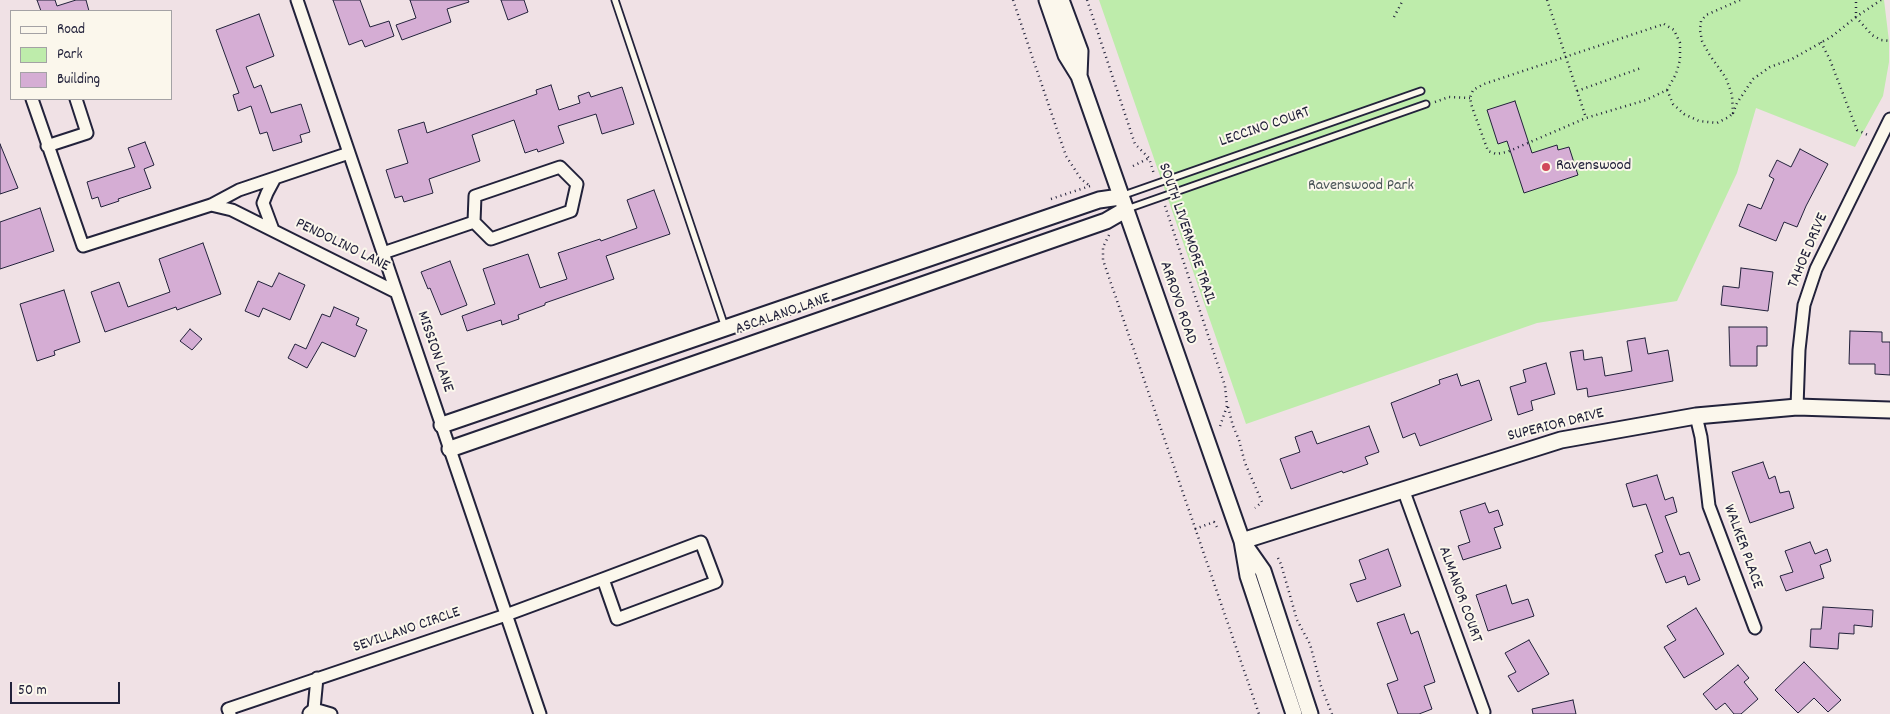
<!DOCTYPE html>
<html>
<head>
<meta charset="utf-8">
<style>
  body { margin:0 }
  #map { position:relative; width:1890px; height:714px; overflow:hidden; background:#f0e1e5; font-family:Dekko,sans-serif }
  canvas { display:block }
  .legend { position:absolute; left:10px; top:10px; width:162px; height:90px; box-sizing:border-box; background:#fbf7ec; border:1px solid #a4a2a5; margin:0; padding:6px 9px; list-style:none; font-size:15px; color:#22223b }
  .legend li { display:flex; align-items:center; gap:10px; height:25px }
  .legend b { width:25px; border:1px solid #a4a2a5 }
  .scale { position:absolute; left:10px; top:682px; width:110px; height:22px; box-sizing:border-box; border:2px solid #22223b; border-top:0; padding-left:6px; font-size:15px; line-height:18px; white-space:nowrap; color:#22223b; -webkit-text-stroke:4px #fbf7ec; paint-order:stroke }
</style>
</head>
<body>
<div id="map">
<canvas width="1890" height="714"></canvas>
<ul class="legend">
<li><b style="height:6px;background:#fbf7ec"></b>Road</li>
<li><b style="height:14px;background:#beecab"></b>Park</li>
<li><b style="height:14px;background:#d5add4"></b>Building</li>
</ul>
<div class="scale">50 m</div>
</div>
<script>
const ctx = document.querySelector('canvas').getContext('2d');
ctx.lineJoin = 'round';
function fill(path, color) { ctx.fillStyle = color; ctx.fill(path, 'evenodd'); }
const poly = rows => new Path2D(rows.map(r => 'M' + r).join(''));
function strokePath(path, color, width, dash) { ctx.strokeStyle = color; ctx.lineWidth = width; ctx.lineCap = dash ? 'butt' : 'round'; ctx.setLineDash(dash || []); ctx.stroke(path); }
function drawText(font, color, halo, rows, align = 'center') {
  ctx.font = font + ' Dekko,sans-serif'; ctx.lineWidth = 4; ctx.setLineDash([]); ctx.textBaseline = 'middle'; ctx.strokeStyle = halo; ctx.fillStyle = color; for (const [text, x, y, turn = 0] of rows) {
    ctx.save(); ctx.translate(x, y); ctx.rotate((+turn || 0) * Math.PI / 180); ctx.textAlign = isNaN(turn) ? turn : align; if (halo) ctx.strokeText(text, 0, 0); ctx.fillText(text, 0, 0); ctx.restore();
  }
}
fill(poly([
  [1099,0,1884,0,1889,41,1889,62,1883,96,1855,147,1756,108,1737,173,1677,301,1537,323,1246,424]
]), '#beecab');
const building = poly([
  [37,0,55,0,57,6,76,0,86,0,89,11,41,11,37,0],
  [333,0,360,0,370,27,389,21,394,36,365,47,362,40,349,45,333,0],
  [410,0,468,0,469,2,447,9,451,22,402,40,396,25,416,18,410,0],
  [501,0,524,0,528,12,508,20,501,0],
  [259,14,274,56,246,67,254,88,261,85,271,113,301,104,310,132,300,135,302,142,273,151,267,132,260,134,251,106,238,111,233,95,239,93,216,30,259,14],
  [551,85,559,110,580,103,578,96,589,92,591,97,622,87,634,124,602,134,596,114,558,126,564,143,538,152,537,149,525,153,514,120,472,135,480,161,429,179,433,193,404,202,402,196,395,198,386,170,408,163,398,130,424,122,427,133,537,94,536,90,551,85],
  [1515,101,1532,153,1557,145,1558,150,1569,147,1578,175,1524,193,1507,141,1498,144,1487,110,1515,101],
  [145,142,154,165,144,169,151,188,118,199,119,201,101,207,98,197,92,199,87,182,135,167,128,148,145,142],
  [0,144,18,188,0,194,0,144],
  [1800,149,1828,164,1806,206,1797,227,1784,222,1776,241,1739,226,1748,204,1761,209,1774,179,1769,176,1777,160,1791,167,1800,149],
  [654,190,670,234,606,256,614,279,545,303,545,305,518,315,519,319,502,325,501,320,467,331,462,316,495,304,483,269,528,254,540,288,567,279,558,253,600,239,601,241,637,228,627,200,654,190],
  [40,208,54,251,0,269,0,222,40,208],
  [203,243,221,294,177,310,176,307,105,332,91,292,119,282,128,307,170,292,159,259,203,243],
  [450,261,467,305,441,315,430,288,428,289,421,272,450,261],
  [1741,268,1773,272,1768,311,1721,305,1723,286,1739,288,1741,268],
  [279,273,305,285,290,320,263,308,259,317,245,311,258,281,272,287,279,273],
  [64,290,80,342,54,351,55,355,37,361,20,304,64,290],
  [334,307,359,318,356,325,367,330,355,357,322,342,307,368,288,358,295,344,306,349,322,314,330,317,334,307],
  [1729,327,1767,327,1767,346,1757,346,1757,366,1730,366,1729,327],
  [190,329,202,339,192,350,180,341,190,329],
  [1850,331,1882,332,1882,342,1890,342,1890,375,1875,374,1875,364,1849,364,1850,331],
  [1645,338,1648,354,1668,350,1673,381,1588,397,1587,388,1577,390,1570,352,1583,350,1584,360,1602,357,1605,376,1632,371,1627,341,1645,338],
  [1546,363,1555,394,1531,401,1533,410,1518,415,1510,387,1526,382,1523,370,1546,363],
  [1457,374,1461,386,1479,380,1492,420,1420,446,1415,433,1403,438,1391,403,1440,384,1439,380,1457,374],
  [1369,426,1379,452,1365,457,1368,464,1343,473,1342,471,1291,489,1280,459,1300,452,1295,437,1312,431,1317,444,1369,426],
  [1763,462,1769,479,1775,476,1780,493,1789,491,1794,508,1750,523,1732,472,1763,462],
  [1657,475,1665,500,1673,497,1677,512,1665,516,1680,555,1689,552,1700,580,1688,585,1685,576,1666,583,1655,555,1663,552,1646,504,1633,507,1626,484,1657,475],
  [1485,503,1489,513,1498,510,1503,525,1494,528,1501,548,1463,560,1458,546,1470,542,1460,511,1485,503],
  [1810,542,1815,554,1827,549,1831,561,1820,565,1824,578,1786,591,1780,576,1793,572,1785,551,1810,542],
  [1388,549,1401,586,1357,602,1350,584,1366,579,1359,560,1388,549],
  [1506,585,1512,604,1528,599,1534,616,1488,631,1476,595,1506,585],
  [1823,607,1873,610,1872,627,1854,625,1854,634,1839,633,1838,649,1810,647,1811,629,1821,629,1823,607],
  [1696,608,1724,654,1684,678,1664,647,1676,640,1667,626,1696,608],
  [1404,614,1411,634,1418,631,1435,682,1424,686,1432,709,1419,714,1398,714,1387,684,1398,680,1377,623,1404,614],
  [1529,640,1549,674,1518,692,1508,676,1516,672,1505,653,1529,640],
  [1804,662,1841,700,1828,712,1814,698,1798,713,1775,690,1804,662],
  [1738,665,1749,678,1744,682,1758,699,1741,714,1734,714,1725,703,1716,710,1703,694,1738,665],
  [1573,700,1576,714,1533,714,1532,709,1573,700]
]);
fill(building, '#d5add4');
strokePath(building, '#22223b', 1);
const service = poly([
  [615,0,725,327],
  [1121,196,1421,91],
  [1127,209,1426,104]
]);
const minor = poly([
  [297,0,540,714],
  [32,99,83,246,211,205,239,190,349,153],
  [47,146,87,133,76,99],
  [211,205,232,210,396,292],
  [273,230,263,203,267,193,275,178],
  [383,253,474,222,475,196,560,167,577,184,571,211,491,239,474,222],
  [1797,407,1799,350,1804,305,1816,269,1890,119],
  [1696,416,1701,437,1709,506,1755,628],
  [1403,489,1484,712],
  [314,709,317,678],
  [309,713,314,709,331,714],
  [230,714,228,709,506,615,603,579,701,542,716,582,617,619,603,579]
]);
const tertiary = poly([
  [1047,0,1066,55,1079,76,1242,541,1248,576,1294,714],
  [1061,0,1080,51,1079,76],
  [442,425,1099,200,1120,197],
  [450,449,1106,221,1125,210],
  [1242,541,1561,440,1696,416,1797,407,1890,410],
  [1244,544,1263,571,1310,714]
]);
strokePath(service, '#22223b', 9);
strokePath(minor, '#22223b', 15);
strokePath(tertiary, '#22223b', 19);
strokePath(poly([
  [1013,0,1066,156,1081,179,1090,186],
  [1087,0,1135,144,1149,158,1154,174],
  [1547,0,1586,118],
  [1740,0,1706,15,1701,21,1700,30,1702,41,1709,54,1726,78,1732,95,1733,113,1737,103,1753,79,1770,67,1792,59,1831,37,1856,17,1856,0],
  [1881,0,1856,17,1872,35,1881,40,1890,41],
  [1394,17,1403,0],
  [1664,24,1674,30,1680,43,1680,60,1676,74,1667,90,1646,100,1586,118,1507,152,1496,154,1488,151,1472,107,1470,98,1473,90,1484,84,1664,24],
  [1821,42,1830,60,1857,130,1868,135],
  [1667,90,1673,104,1684,114,1699,121,1717,123,1729,117,1733,113],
  [1577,91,1641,68],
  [1435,102,1449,97,1470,98],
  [1133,166,1149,158],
  [1051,199,1090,186],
  [1165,206,1225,386,1227,406,1219,429],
  [1109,235,1103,247,1103,260,1259,714],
  [1228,407,1233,426,1239,440,1245,463,1262,502,1255,508],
  [1195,529,1214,522,1218,529],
  [1278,558,1281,564,1297,620,1310,644,1321,686,1332,714]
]), '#22223b', 2.5, [1, 4]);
strokePath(service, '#fbf7ec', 5.5);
strokePath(minor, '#fbf7ec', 11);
strokePath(tertiary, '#fbf7ec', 15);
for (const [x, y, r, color] of [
  [1546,167,5,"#d1495b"]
]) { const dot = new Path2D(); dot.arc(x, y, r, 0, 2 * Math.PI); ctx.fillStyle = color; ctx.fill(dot); strokePath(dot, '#fbf7ec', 2); }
drawText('16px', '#22223b', '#fbf7ec', [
  ["LECCINO COURT",1265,128,-19],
  ["SOUTH LIVERMORE TRAIL",1186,234,71],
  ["PENDOLINO LANE",342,246,26],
  ["TAHOE DRIVE",1809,251,-67],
  ["ARROYO ROAD",1177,303,71],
  ["ASCALANO LANE",783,315,-19],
  ["MISSION LANE",434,352,71],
  ["SUPERIOR DRIVE",1556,426,-14],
  ["WALKER PLACE",1742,547,70],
  ["ALMANOR COURT",1459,595,70],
  ["SEVILLANO CIRCLE",407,631,-19]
]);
drawText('16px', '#22223b', '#fbf7ec', [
  ["Ravenswood",1556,167]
], 'left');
drawText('16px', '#495457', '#fbf7ec', [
  ["Ravenswood Park",1361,187]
]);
</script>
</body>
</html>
